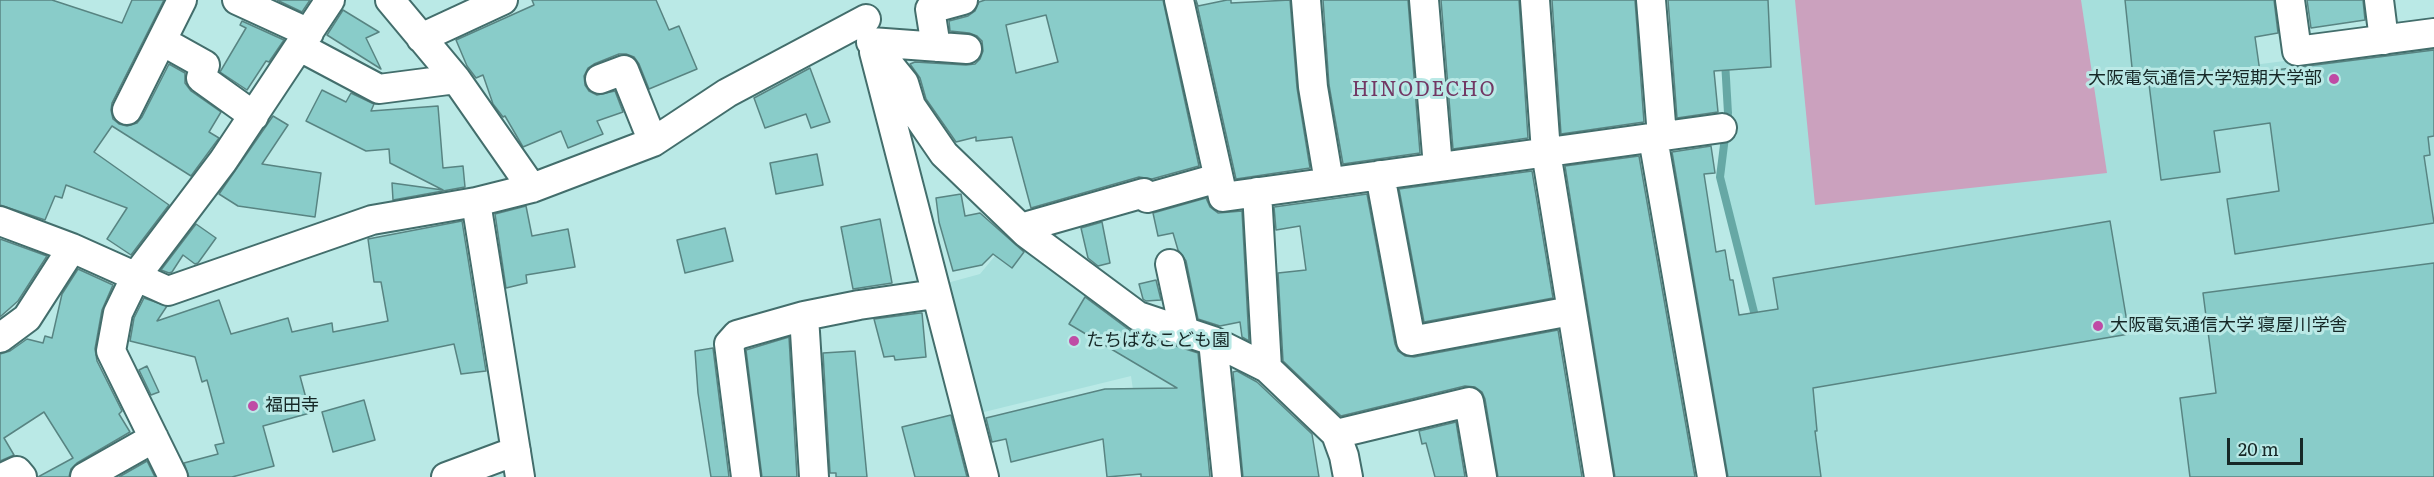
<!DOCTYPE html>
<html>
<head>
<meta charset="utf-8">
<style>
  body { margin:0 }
  #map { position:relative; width:2434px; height:477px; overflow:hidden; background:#bae9e6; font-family:Literata,serif }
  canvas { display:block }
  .scale { position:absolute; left:2227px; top:438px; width:76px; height:27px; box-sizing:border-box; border:3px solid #162827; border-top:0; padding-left:8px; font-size:18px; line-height:21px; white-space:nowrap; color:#162827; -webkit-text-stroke:4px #bae9e6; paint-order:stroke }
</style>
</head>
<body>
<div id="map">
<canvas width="2434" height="477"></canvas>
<div class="scale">20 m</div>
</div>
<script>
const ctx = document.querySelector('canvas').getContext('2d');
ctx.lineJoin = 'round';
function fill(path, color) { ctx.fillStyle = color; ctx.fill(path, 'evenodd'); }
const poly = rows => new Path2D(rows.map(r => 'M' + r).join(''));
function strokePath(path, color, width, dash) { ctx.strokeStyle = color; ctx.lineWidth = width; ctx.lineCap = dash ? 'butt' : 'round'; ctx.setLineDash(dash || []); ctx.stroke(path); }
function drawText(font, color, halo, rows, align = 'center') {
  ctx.font = font + ' Literata,"Noto Sans JP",serif'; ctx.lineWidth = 6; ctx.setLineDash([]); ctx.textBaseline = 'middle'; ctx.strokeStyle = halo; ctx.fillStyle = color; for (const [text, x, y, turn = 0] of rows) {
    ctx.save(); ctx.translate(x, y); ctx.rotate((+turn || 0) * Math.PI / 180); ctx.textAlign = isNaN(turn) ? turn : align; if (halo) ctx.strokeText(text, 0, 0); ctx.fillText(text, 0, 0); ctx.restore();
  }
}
fill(poly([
  [1725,0,2245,0,2253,65,2434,42,2434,477,1800,477,1723,175,1732,116],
  [1014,233,1203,344,1212,444,1142,452,1131,376,980,413,947,283,980,274]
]), '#a6dfdc');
fill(poly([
  [1795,0,2081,0,2107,173,1815,205]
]), '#cba1be');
strokePath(poly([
  [1725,61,1728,113,1720,177,1756,320]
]), '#66a8a5', 8);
const building = poly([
  [0,0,52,0,122,23,132,0,164,0,112,103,111,110,113,119,119,124,127,126,137,123,142,117,169,64,185,73,185,83,191,91,221,112,209,132,219,138,191,176,112,126,94,152,169,205,131,255,107,239,127,208,66,185,62,198,55,196,45,220,0,205,0,0],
  [277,0,310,0,302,12,277,0],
  [532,0,656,0,669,30,679,26,697,69,649,89,639,64,634,57,626,54,619,54,594,64,588,68,584,76,585,85,589,91,597,95,615,91,623,112,597,121,603,134,568,148,561,131,523,147,505,116,503,117,493,104,483,75,476,78,467,66,456,40,534,5,532,0],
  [985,0,1163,0,1199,166,1152,179,1139,177,1031,208,1012,137,976,141,976,137,956,142,926,99,920,78,910,64,915,62,966,65,975,64,980,59,983,51,982,41,977,36,969,33,950,31,949,21,968,16,975,11,979,2,985,0],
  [1046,15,1058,62,1016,73,1006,25,1046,15],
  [1196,0,1198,6,1227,0,1231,0,1231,3,1290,0,1297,88,1310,168,1236,179,1196,0],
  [1323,0,1408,0,1420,153,1343,164,1329,85,1323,0],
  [1441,0,1519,0,1528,138,1453,149,1441,0],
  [1552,0,1635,0,1644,122,1561,134,1552,0],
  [1668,0,1768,0,1771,67,1714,71,1718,112,1677,118,1668,0],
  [2125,0,2274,0,2278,33,2255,37,2260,72,2434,50,2434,136,2428,137,2430,155,2424,156,2434,223,2235,254,2227,199,2279,191,2270,123,2214,131,2220,172,2161,180,2148,76,2133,77,2125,0],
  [2307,0,2363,0,2365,20,2311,28,2307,0],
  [343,10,379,32,366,38,381,69,327,35,343,10],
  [242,21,284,40,269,62,266,61,247,90,220,72,246,28,240,25,242,21],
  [810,68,830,122,811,128,806,114,765,128,754,98,810,68],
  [322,90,346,102,351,93,374,104,371,111,438,106,443,168,463,166,465,187,393,200,392,183,443,190,390,163,389,149,366,151,306,121,322,90],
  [273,116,288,125,262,164,321,173,315,217,238,206,219,194,273,116],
  [1711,146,1715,173,1704,174,1716,252,1725,250,1730,280,1733,280,1739,315,1778,309,1773,278,2110,221,2129,334,1813,388,1817,431,1815,431,1821,477,1728,477,1672,152,1711,146],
  [817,154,823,185,776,194,770,163,817,154],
  [1639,156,1695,477,1615,477,1565,166,1639,156],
  [1532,171,1553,298,1424,322,1399,189,1532,171],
  [961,194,965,216,980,213,1024,252,1012,268,993,254,982,265,953,271,939,222,936,198,961,194],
  [1367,194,1395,344,1398,351,1405,356,1414,357,1558,330,1582,477,1498,477,1485,399,1482,392,1475,387,1465,386,1341,416,1283,361,1278,273,1306,270,1300,226,1276,230,1274,207,1367,194],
  [1206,198,1210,207,1218,213,1242,211,1249,341,1242,337,1240,322,1220,326,1198,319,1186,261,1178,250,1173,233,1158,236,1153,213,1206,198],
  [526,206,532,236,568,229,575,267,526,275,527,283,506,288,495,214,526,206],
  [880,219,892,283,853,289,841,227,880,219],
  [462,221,486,371,461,374,454,344,300,376,310,413,263,426,274,466,232,477,189,477,184,463,218,454,215,445,224,443,207,380,202,382,195,357,130,341,134,318,144,298,167,306,157,321,219,300,231,334,288,318,292,332,332,323,333,332,388,321,381,282,374,282,368,239,462,221],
  [1102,222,1110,263,1098,266,1088,258,1081,228,1102,222],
  [196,224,216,238,198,263,195,264,183,255,172,272,169,273,161,270,196,224],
  [725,228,733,261,685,273,677,240,725,228],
  [0,239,47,256,18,301,0,317,0,239],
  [2434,263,2434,477,2190,477,2180,398,2216,393,2203,293,2434,263],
  [78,269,113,285,102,310,95,349,97,361,122,411,119,414,130,432,77,463,71,469,69,477,38,477,73,458,44,412,4,438,14,455,0,461,0,354,10,351,27,339,43,343,45,336,52,338,62,294,78,269],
  [1156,280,1161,300,1146,301,1143,299,1139,284,1156,280],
  [1085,297,1132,332,1198,353,1210,477,1141,477,1141,474,1107,477,1103,439,1011,462,1006,439,992,442,986,418,1105,389,1177,388,1069,324,1085,297],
  [920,313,922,313,926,357,895,360,894,356,884,357,874,319,920,313],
  [789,337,797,477,762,477,746,350,789,337],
  [713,348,729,477,711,477,698,393,695,351,713,348],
  [855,351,867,477,836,477,836,473,830,473,823,353,855,351],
  [147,366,159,392,151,395,139,370,147,366],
  [1237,371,1257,382,1312,434,1319,477,1243,477,1233,372,1237,371],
  [364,400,375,440,333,452,322,412,364,400],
  [951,415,967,477,915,477,902,427,951,415],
  [1456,422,1465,477,1435,477,1426,443,1422,444,1419,431,1456,422],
  [147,461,155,477,119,477,147,461]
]);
fill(building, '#89ccc9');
strokePath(building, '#588482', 1.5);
const minor = poly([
  [237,0,309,33],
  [390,0,456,79,532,188],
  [1179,0,1223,197,1722,128],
  [1306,0,1313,87,1329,182],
  [1424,0,1438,167],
  [1535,0,1546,152,1599,477],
  [1651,0,1662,136],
  [2290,0,2297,51,2434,33],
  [2379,0,2384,40],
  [421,38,503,0],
  [162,41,205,65,201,78,254,116],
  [871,42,904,83,911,106,944,154,1026,233,1138,316,1213,341,1267,368,1336,434,1344,456,1348,477],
  [871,42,967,49],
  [300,47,379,89,456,79],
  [936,47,930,9,963,0],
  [874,52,984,477],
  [600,79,624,70,653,142],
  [127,110,182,0],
  [1653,138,1712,477],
  [1380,175,1411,341,1571,311],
  [1257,192,1267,368],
  [476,202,520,477],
  [0,221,72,248],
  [1021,228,1144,193,1147,198,1218,178],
  [1170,264,1184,330],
  [804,316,814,477],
  [0,338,27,318,72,248,168,291,372,220,476,202,532,188,653,142,727,93,866,19],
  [1213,341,1227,477],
  [1336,434,1469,402,1482,477],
  [4,477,17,471,22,477],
  [85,477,154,438],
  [173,477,111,351,118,313,136,276,223,161,330,0],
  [446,477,516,451],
  [746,477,729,344,737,335,804,316,859,305,935,294]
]);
strokePath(minor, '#436e6c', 32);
strokePath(minor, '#fff', 28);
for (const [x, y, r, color] of [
  [2334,79,6,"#bf4ba5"],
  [2098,326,6,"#bf4ba5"],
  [1074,341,6,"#bf4ba5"],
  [253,406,6,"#bf4ba5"]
]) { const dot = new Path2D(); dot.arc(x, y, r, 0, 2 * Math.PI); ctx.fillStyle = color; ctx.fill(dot); strokePath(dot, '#bae9e6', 2); }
drawText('18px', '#162827', '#bae9e6', [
  ["大阪電気通信大学短期大学部",2322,79,"right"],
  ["大阪電気通信大学 寝屋川学舎",2110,326],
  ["たちばなこども園",1086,341],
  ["福田寺",265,406]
], 'left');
ctx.letterSpacing = '1.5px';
drawText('20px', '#723864', '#bae9e6', [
  ["HINODECHO",1424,90]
]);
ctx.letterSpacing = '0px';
</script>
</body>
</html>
